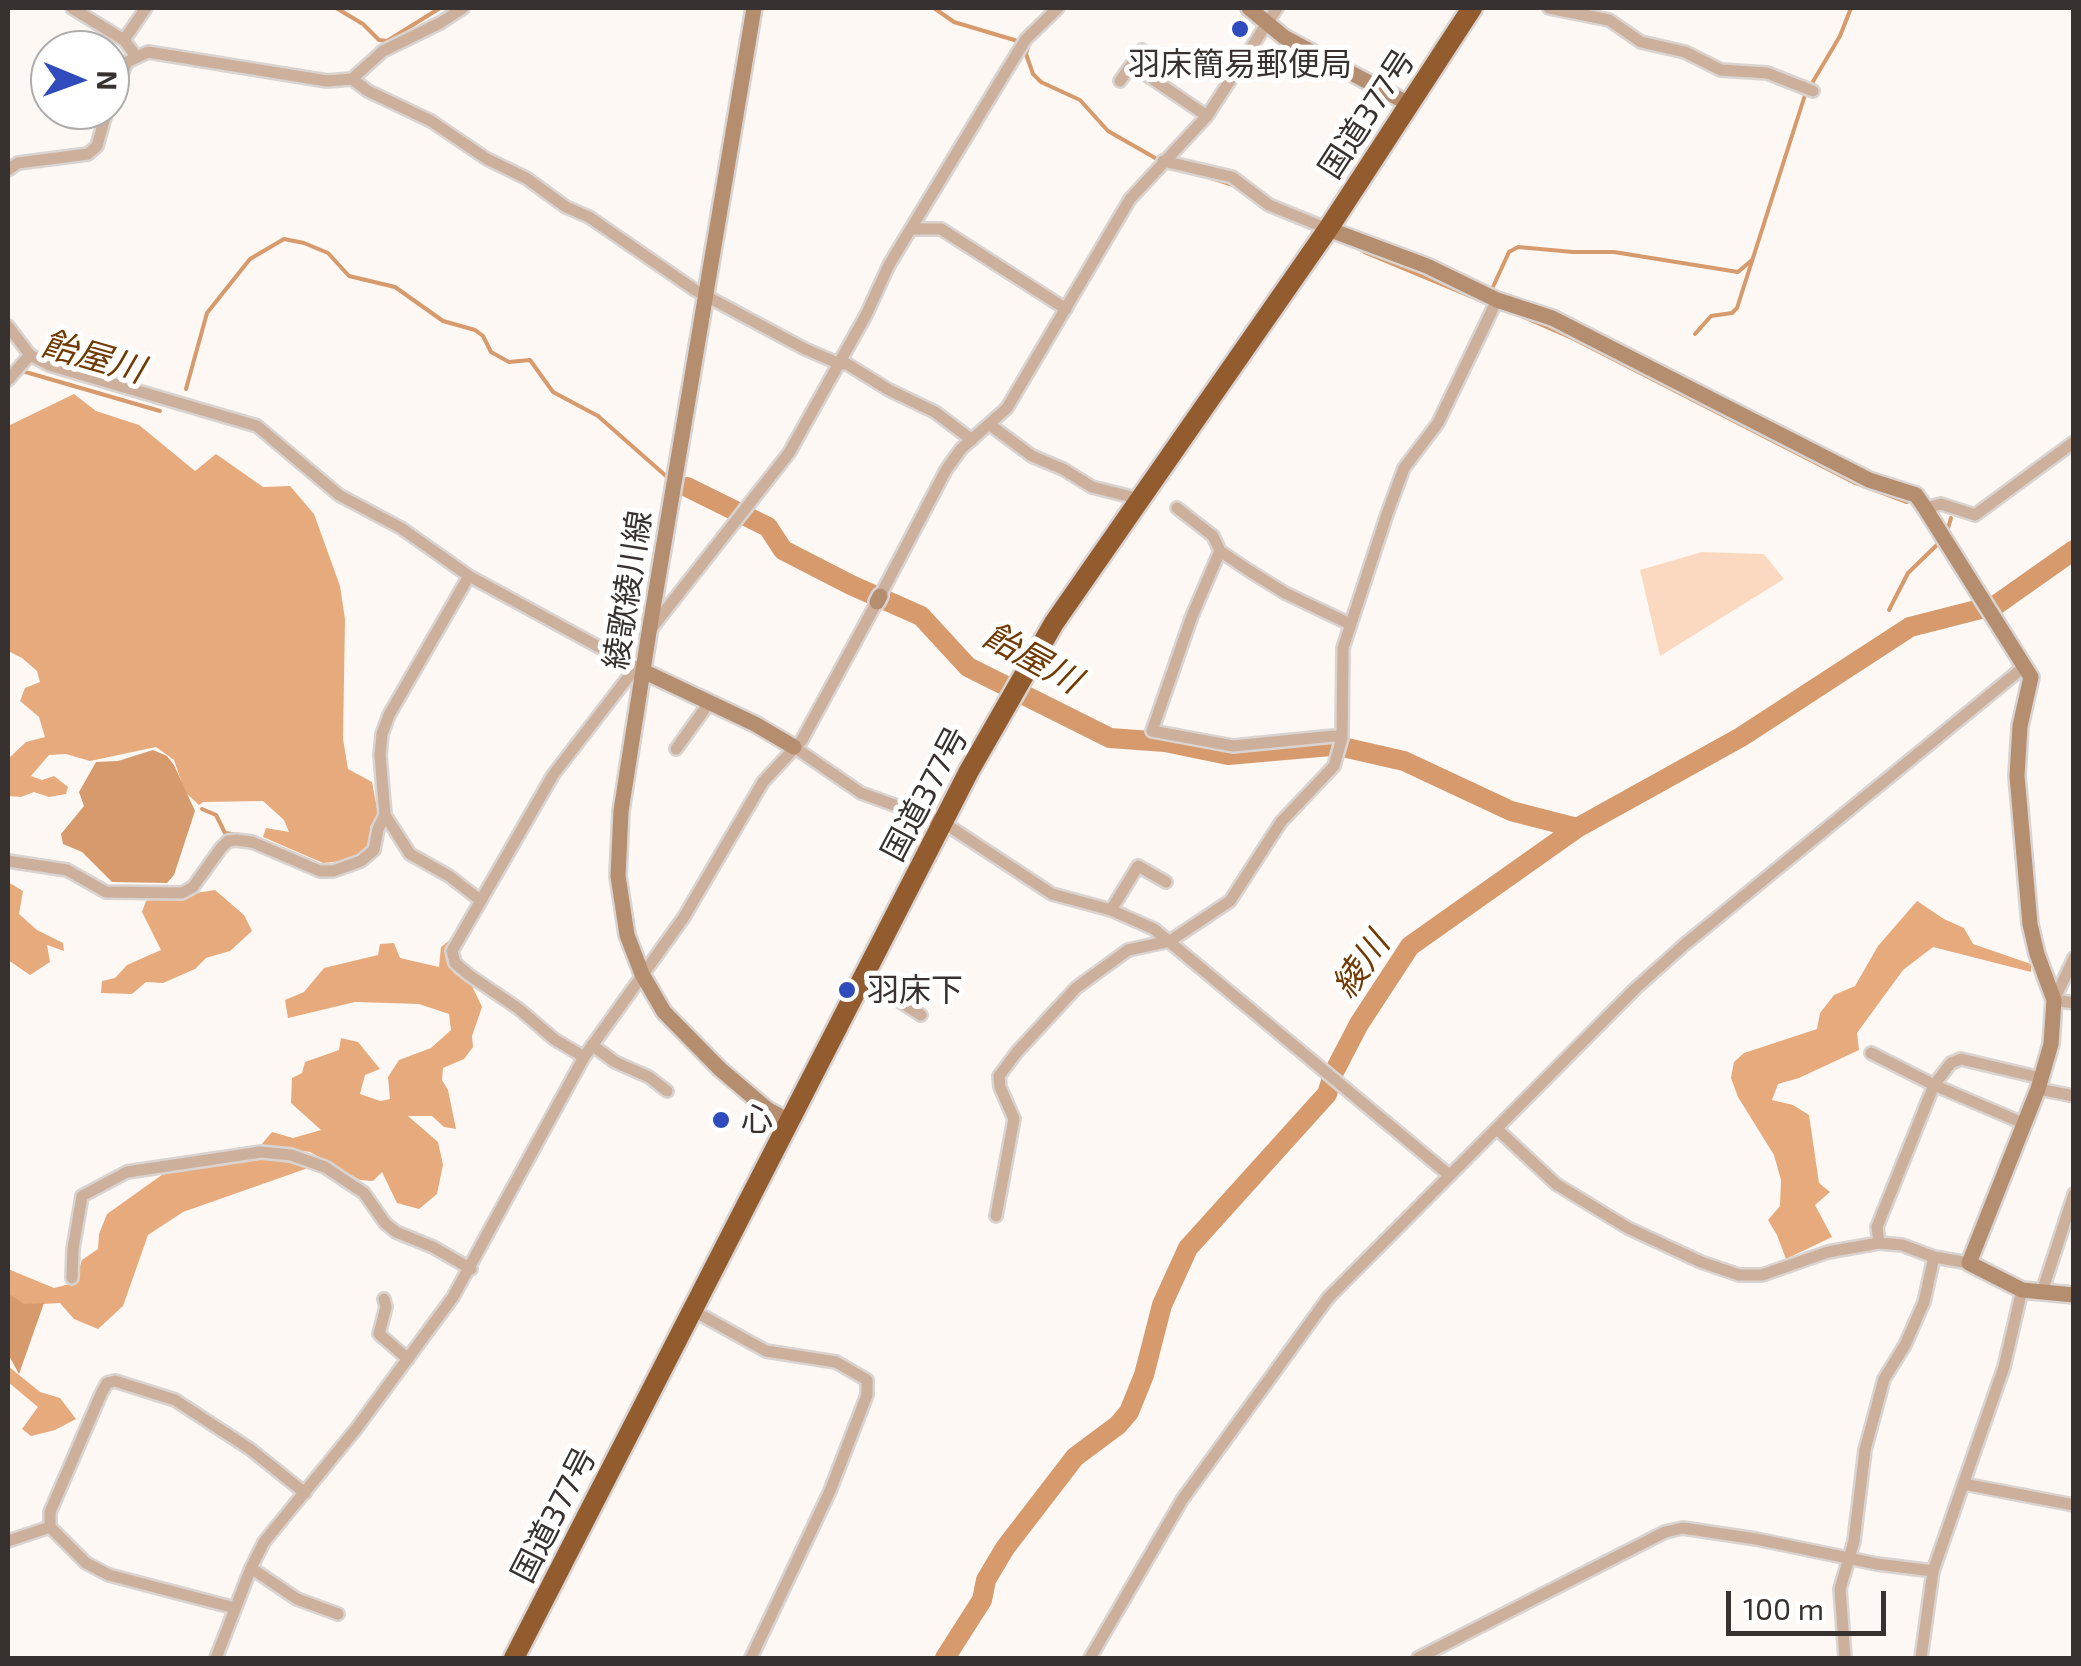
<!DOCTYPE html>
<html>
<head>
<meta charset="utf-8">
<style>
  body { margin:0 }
  #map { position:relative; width:2081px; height:1666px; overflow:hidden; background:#fdf8f4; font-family:"Exo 2",sans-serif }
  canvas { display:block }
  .frame { position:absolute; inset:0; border:10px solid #37322f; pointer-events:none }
  .north { position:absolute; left:30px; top:30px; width:100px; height:100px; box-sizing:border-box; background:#fff; border:2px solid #afadac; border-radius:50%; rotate:91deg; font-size:28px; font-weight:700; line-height:40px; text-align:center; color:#37322f }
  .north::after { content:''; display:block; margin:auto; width:35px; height:45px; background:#304cbc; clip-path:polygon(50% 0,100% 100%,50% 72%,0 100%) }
  .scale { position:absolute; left:1726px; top:1591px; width:160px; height:45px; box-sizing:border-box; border:5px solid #37322f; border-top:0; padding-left:12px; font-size:30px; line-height:35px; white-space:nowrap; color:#37322f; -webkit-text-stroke:8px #fff; paint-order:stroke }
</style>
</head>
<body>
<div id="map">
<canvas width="2081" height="1666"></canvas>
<div class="frame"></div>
<div class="north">N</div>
<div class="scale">100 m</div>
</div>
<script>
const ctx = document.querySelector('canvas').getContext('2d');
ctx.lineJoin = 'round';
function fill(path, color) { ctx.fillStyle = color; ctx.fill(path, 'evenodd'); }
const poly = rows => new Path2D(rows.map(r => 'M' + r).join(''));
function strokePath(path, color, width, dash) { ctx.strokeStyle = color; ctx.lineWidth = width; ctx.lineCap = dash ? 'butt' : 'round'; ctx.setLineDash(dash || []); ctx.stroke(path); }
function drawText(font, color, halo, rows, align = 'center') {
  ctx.font = font + ' "Exo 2","Noto Sans JP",sans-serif'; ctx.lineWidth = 10; ctx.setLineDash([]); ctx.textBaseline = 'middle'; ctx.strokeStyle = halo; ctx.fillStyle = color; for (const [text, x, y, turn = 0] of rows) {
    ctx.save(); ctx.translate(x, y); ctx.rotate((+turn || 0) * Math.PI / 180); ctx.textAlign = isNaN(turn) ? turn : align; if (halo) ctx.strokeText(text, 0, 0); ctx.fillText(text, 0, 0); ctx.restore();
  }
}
fill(poly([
  [1702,552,1764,554,1784,579,1660,656,1640,570]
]), '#fbd9c1');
fill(poly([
  [74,394,96,411,139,425,195,471,216,454,263,487,290,486,314,514,340,586,345,619,343,739,348,769,372,782,378,814,370,827,373,832,369,844,358,855,344,861,323,863,263,837,266,828,289,832,284,820,263,801,203,802,199,805,185,792,174,760,156,747,90,761,66,754,49,755,31,776,42,780,54,776,68,787,66,794,49,797,34,792,21,797,8,796,9,758,26,742,45,737,39,717,20,701,25,688,40,682,37,671,22,658,8,651,8,426],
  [8,882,23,891,19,914,37,930,63,943,64,951,47,945,50,962,30,975,8,960],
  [215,890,244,915,252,931,230,951,206,958,195,969,163,983,146,982,132,994,101,993,102,981,115,978,127,965,161,950,142,912,146,901],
  [1917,901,1944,919,1964,928,1973,944,2031,964,2031,972,1933,947,1903,970,1857,1033,1859,1050,1799,1078,1778,1084,1772,1100,1793,1105,1809,1115,1819,1183,1830,1192,1815,1205,1832,1237,1786,1259,1777,1235,1768,1220,1780,1206,1781,1180,1774,1155,1738,1097,1731,1078,1734,1062,1744,1053,1817,1029,1820,1013,1834,995,1855,986,1878,946],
  [450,940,446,954,454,973,472,986,482,1007,472,1036,473,1047,464,1059,443,1068,442,1080,448,1090,456,1129,444,1127,432,1116,408,1116,438,1142,443,1165,437,1194,419,1209,397,1203,382,1172,373,1181,360,1180,310,1152,261,1145,272,1132,293,1138,321,1130,291,1103,292,1078,302,1073,305,1062,339,1050,341,1038,358,1042,380,1069,365,1075,360,1094,380,1101,390,1099,388,1077,399,1060,431,1048,451,1030,449,1014,419,1004,355,1002,288,1018,285,1000,304,992,324,968,378,955,380,944,394,943,400,958,439,967,441,947],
  [268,1157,308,1168,183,1212,148,1235,123,1306,98,1329,74,1319,60,1303,24,1305,8,1293,8,1269,54,1288,74,1283,82,1260,98,1249,99,1234,107,1214,166,1172],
  [8,1366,40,1392,60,1398,76,1419,55,1430,31,1436,22,1429,38,1407,8,1382]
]), '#e7aa7c');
fill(poly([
  [153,750,167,756,174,765,195,811,174,875,167,883,112,882,82,852,63,844,61,834,84,806,79,792,96,762,118,761],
  [8,1293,24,1304,44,1303,19,1374,8,1354]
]), '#d69a6c');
strokePath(poly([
  [336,8,363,24,379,40,387,41,440,8],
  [934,8,954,22,1021,42],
  [1028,47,1026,54,1033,74,1041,82,1080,100,1108,131,1157,159],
  [529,173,553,191],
  [1205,176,1233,185,1262,206],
  [1364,252,1489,304],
  [1492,289,1509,252,1518,247,1573,252,1614,252,1738,272,1752,260],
  [1512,312,1572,338,1853,482,1907,502],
  [1695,334,1711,316,1732,313,1737,308,1805,95,1840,36,1851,8],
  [22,371,160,411],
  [186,389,207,313,250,259,284,239,304,243,328,253,349,276,395,287,443,321,475,330,483,336,491,352,509,362,530,360,553,392,598,416,666,476],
  [1946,535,1951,518],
  [1889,610,1908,573,1940,542],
  [202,809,216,815,225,833,255,837]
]), '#d69a6c', 4);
strokePath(poly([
  [687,487,768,527,783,550,851,585,921,616,968,667,1110,738,1165,742,1228,755,1331,746],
  [1347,748,1404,761,1511,811,1577,828],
  [945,1658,982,1600,986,1580,1005,1548,1075,1457,1118,1425,1129,1412,1144,1375,1162,1305,1188,1248,1327,1094,1334,1072,1359,1024,1410,946,1577,828,1741,737,1910,627,1996,605,2074,550]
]), '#d69a6c', 20);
const street = poly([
  [72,8,124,40,136,56],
  [1549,8,1609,20,1641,42,1685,52,1721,70,1767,73,1813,91],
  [124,40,146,8],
  [1132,65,1207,116],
  [352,79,368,91,431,121,487,159,526,178,566,207,589,217,695,290,805,349,840,364,847,364,889,390,935,412,972,440],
  [1120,81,1142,50],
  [110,101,127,62,148,52,327,81,352,79,383,51,440,23,463,8],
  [1163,161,1232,177,1269,205,1328,229],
  [8,170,18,163,88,154,97,146,107,110],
  [913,229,941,229,1066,309],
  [8,326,30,355,49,365,257,426,339,495,401,528,469,576,643,671],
  [8,380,30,355],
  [990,425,1032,456,1063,469,1092,487,1140,499],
  [1177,508,1213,536,1220,551,1248,570,1285,593,1350,624],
  [1925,508,1941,504,1975,515,2074,442],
  [1220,551,1192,616,1152,731,1233,746,1334,736,1342,738],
  [880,596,946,470,961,449,1007,408,1130,199,1207,116,1277,8],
  [651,629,789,453,866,315,889,265,1005,73,1026,39,1058,8],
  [794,747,861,793,944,823,1052,894,1111,910,1154,929,1448,1174],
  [676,749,709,703],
  [385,815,410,854,449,876,480,900],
  [8,861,67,870,106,892,182,893,193,887,221,848,228,841,236,840,252,842,320,871,333,871,361,861,374,850,378,829,385,815,380,755,382,734,389,715,469,576],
  [1111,910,1138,866,1166,882],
  [2074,958,2054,1000,2074,1003],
  [863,978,921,1015],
  [592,1045,615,1062,649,1077,667,1091],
  [1871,1053,1934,1085,2025,1124],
  [584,1057,554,1039,519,1009,469,975,455,963,452,951,553,775,636,667],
  [2038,1089,2074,1096],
  [1497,1129,1556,1184,1628,1228,1701,1262,1739,1275,1762,1275,1828,1252,1879,1243,1902,1245,1934,1257,1969,1263],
  [996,1216,1014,1119,1000,1087,999,1076,1017,1052,1076,988,1128,950,1170,941,1230,901,1281,822,1334,766,1342,738,1343,648,1387,514,1404,468,1438,423,1497,300],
  [1879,1243,1877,1227,1934,1085,1951,1063,1961,1059,2041,1078],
  [72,1278,73,1249,82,1196,127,1172,261,1152,291,1155,325,1167,364,1193,385,1223,396,1232,433,1247,471,1269],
  [2042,1292,2074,1194],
  [384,1299,386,1307,379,1334,408,1359],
  [692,1310,766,1351,836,1362,867,1380,867,1395,830,1491,751,1658],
  [1964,1484,2074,1505],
  [50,1527,50,1512,101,1394,107,1383,115,1381,175,1400,250,1449,305,1493],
  [8,1541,50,1527,86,1563,109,1575,235,1608],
  [251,1568,297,1599,338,1614],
  [216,1658,251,1568,264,1542,356,1429,453,1297,584,1057,684,917,763,782,802,740,877,602],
  [1090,1658,1182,1500,1328,1298,1636,988,1684,945,2025,666],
  [1418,1658,1665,1532,1683,1528,1756,1539,1877,1564,1933,1571],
  [1845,1658,1840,1589,1854,1541,1865,1450,1884,1379,1905,1345,1924,1302,1934,1257],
  [1921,1658,1933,1571,2004,1367,2022,1290]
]);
const secondary = poly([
  [754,8,649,632,621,811,618,876,627,935,642,974,664,1012,720,1069,767,1109,789,1121],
  [1249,8,1284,37,1409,104],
  [1328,229,1427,266,1497,300,1552,318,1869,480,1916,495,1925,508,2031,677,2020,726,2017,776,2030,924,2037,954,2054,1000,2051,1044,2038,1089,1969,1263,2022,1290,2074,1295],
  [877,602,880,596],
  [643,671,755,724,794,747]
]);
const highway = poly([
  [514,1658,969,771,1054,623,1328,229,1472,8]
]);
strokePath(street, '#d9d4d1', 16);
strokePath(secondary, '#d9d4d1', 20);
strokePath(highway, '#d9d4d1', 25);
strokePath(street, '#ccb09c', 11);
strokePath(secondary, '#b58d6f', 15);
strokePath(highway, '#935c2e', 20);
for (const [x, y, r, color] of [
  [1240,29,10,"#304cbc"],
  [847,990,10,"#304cbc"],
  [721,1120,10,"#304cbc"]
]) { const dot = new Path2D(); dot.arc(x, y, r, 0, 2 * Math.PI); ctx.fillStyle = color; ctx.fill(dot); strokePath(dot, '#fff', 4); }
drawText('32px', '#37322f', '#fff', [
  ["羽床簡易郵便局",1240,64,"center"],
  ["羽床下",867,990],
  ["心",741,1120]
], 'left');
drawText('32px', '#37322f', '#fff', [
  ["国道377号",1367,114,-57],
  ["綾歌綾川線",628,590,-81],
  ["国道377号",925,794,-62],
  ["国道377号",554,1515,-63]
]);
drawText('italic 35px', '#713a00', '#fff', [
  ["飴屋川",93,357,16],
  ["飴屋川",1032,658,29],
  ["綾川",1361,965,-55]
]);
</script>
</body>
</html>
